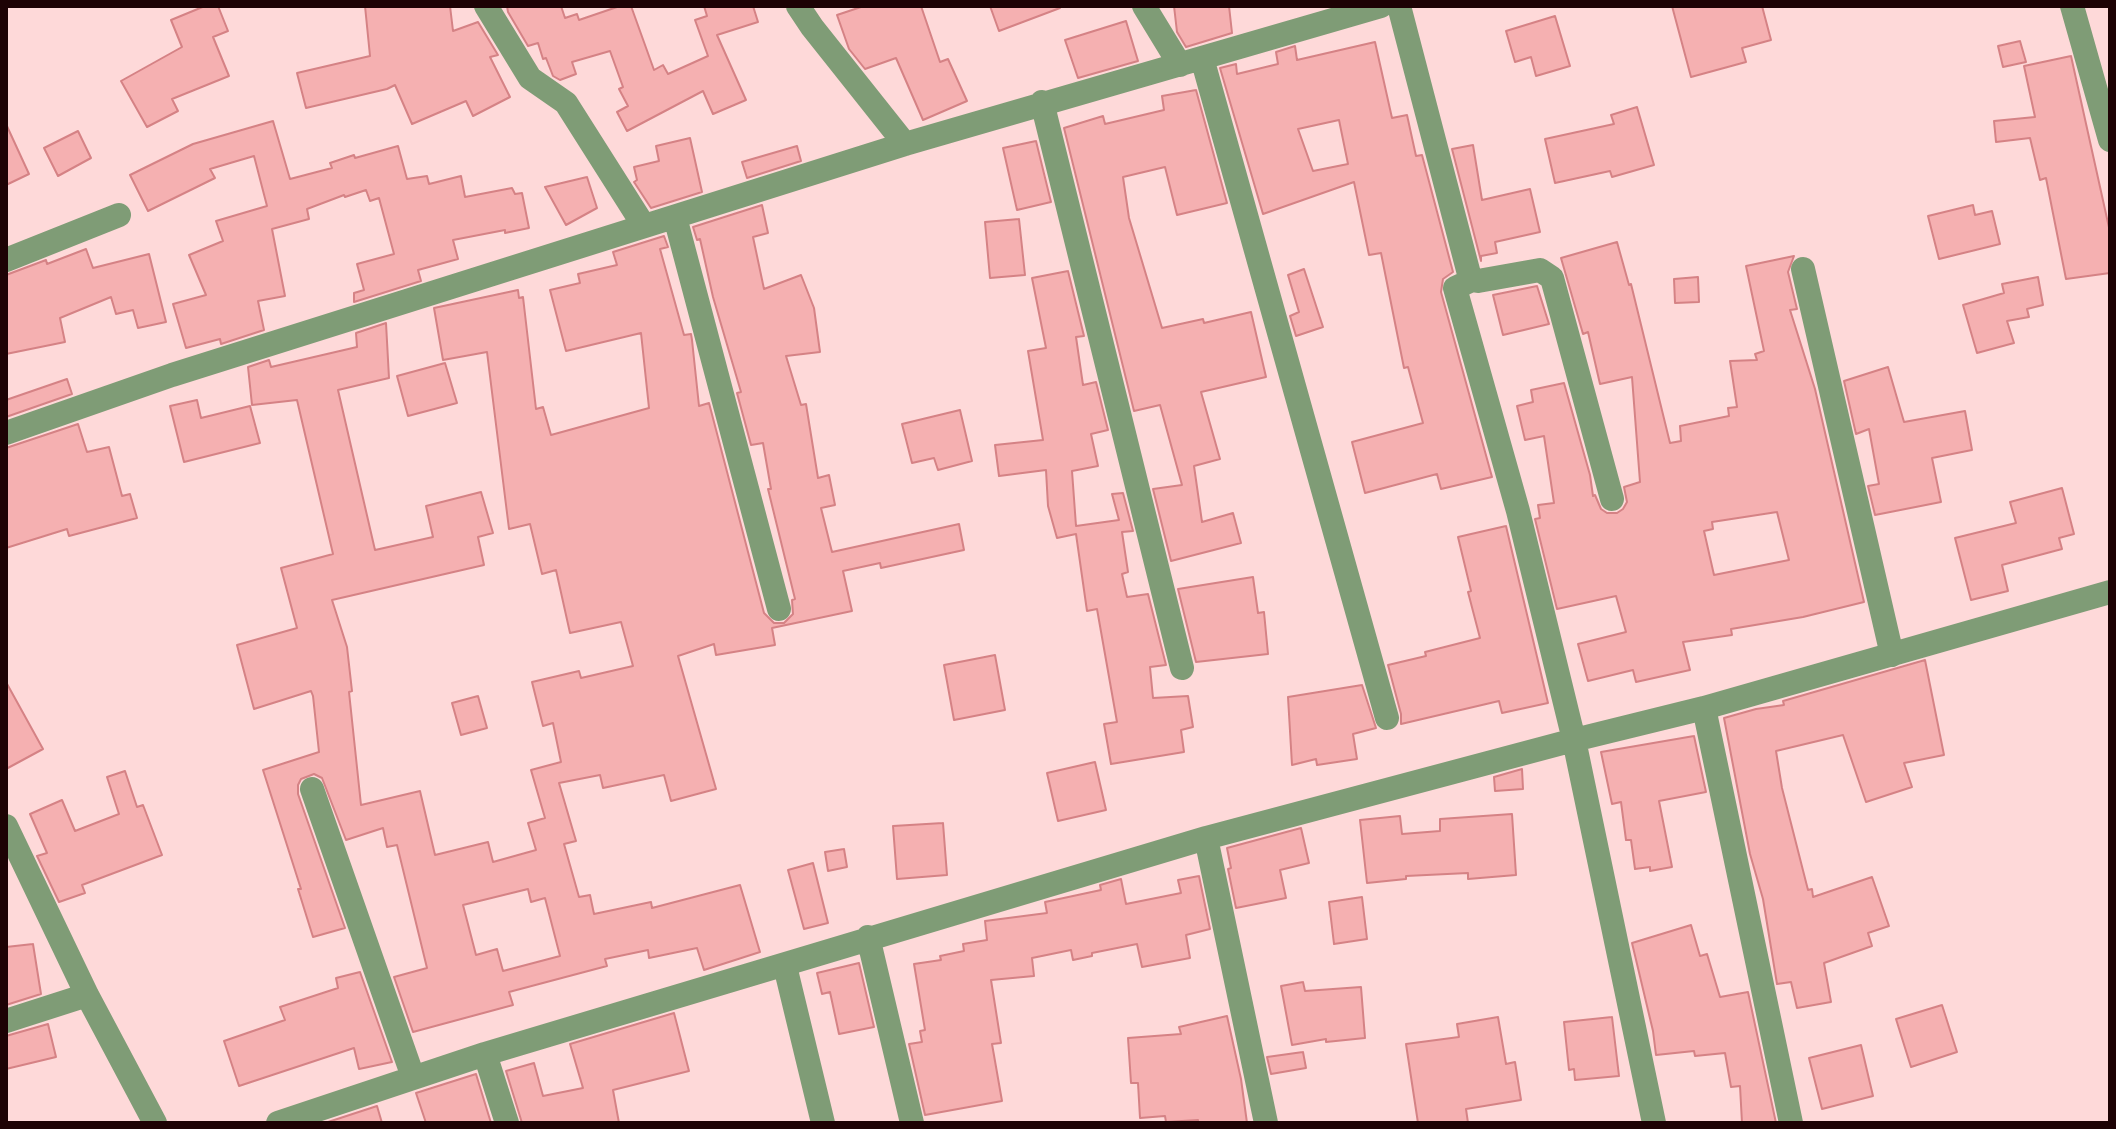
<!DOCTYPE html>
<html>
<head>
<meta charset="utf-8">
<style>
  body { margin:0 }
  #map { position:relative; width:2116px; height:1129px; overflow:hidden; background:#fed9d9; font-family:Commissioner,sans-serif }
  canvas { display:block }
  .frame { position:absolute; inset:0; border:8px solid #1d0204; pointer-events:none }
</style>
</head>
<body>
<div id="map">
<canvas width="2116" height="1129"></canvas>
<div class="frame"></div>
</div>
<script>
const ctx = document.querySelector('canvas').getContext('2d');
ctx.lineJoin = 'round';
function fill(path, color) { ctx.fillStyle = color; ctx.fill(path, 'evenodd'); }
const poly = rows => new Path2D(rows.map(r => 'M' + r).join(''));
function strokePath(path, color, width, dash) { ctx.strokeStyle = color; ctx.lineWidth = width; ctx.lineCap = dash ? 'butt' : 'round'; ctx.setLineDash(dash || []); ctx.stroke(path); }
const building = poly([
  [205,6,218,6,228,31,213,37,229,76,172,99,178,111,147,127,121,81,182,47,171,20,205,6],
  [365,6,450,6,453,31,478,22,498,55,490,57,510,97,473,116,466,101,412,124,395,85,387,89,306,108,297,73,370,56,365,6],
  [507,6,561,6,565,18,577,14,579,20,620,6,631,6,654,70,663,65,668,74,708,56,695,20,707,16,704,6,753,6,758,22,717,35,746,100,713,114,703,91,627,131,617,112,628,106,619,89,623,87,610,51,572,62,576,74,560,80,553,76,546,58,543,59,538,43,528,46,508,12,507,6],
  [864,6,921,6,940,62,948,59,967,101,923,120,896,58,865,69,849,49,837,15,864,6],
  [990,6,1060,6,1060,8,999,31,990,6],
  [1174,6,1229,6,1232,33,1186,47,1177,32,1174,6],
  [1672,6,1762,6,1771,40,1742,48,1746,62,1691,77,1672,6],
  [1555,16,1570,66,1536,76,1531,57,1515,62,1506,31,1555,16],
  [1126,21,1138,61,1078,78,1065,40,1126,21],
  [2020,41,2026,62,2003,67,1998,46,2020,41],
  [1375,42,1392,118,1407,115,1416,156,1422,155,1453,272,1443,279,1441,292,1492,477,1441,489,1437,474,1365,493,1352,442,1423,423,1408,367,1404,368,1381,253,1369,255,1354,182,1263,214,1220,68,1236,64,1237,74,1278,64,1276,52,1295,46,1297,60,1375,42],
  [1339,120,1348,164,1313,171,1298,129,1339,120],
  [2071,56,2110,232,2110,273,2066,279,2046,178,2040,180,2030,138,1996,142,1994,121,2035,117,2024,66,2071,56],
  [1196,90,1227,203,1177,215,1165,167,1123,177,1129,218,1162,328,1203,319,1204,323,1251,312,1266,377,1201,392,1220,459,1194,466,1202,522,1233,513,1241,543,1171,561,1153,489,1182,485,1160,405,1134,411,1064,128,1103,116,1105,124,1164,110,1162,96,1196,90],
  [1637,107,1654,165,1612,177,1610,171,1555,183,1545,139,1614,124,1611,115,1637,107],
  [273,121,290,179,332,168,330,163,354,155,355,158,398,146,407,179,427,176,429,184,461,176,465,197,512,188,515,194,522,193,529,228,505,233,505,230,453,240,458,259,418,270,421,281,354,302,354,293,364,290,357,264,394,254,379,198,370,201,366,190,345,197,344,195,307,209,309,219,272,229,285,296,258,301,264,330,221,344,220,339,186,348,173,304,206,295,189,255,223,241,216,221,267,206,254,156,210,169,215,178,148,211,130,175,193,144,273,121],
  [6,124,29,174,6,185,6,124],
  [78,131,91,158,58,176,44,148,78,131],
  [690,138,702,192,651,208,634,182,637,180,634,167,659,161,656,146,690,138],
  [1036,141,1051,202,1017,210,1003,148,1036,141],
  [1473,145,1482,200,1530,189,1540,232,1495,242,1497,253,1481,256,1481,261,1452,149,1473,145],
  [797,146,801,161,747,178,742,162,797,146],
  [587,177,597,208,566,225,545,187,587,177],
  [762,205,768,233,753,237,764,289,801,275,814,308,820,352,786,356,801,405,806,404,818,478,829,475,835,505,821,508,832,552,959,524,964,550,881,568,880,563,843,571,852,611,772,628,775,645,716,655,714,644,678,656,716,789,671,801,664,775,603,788,600,775,559,783,576,841,564,844,579,897,590,895,594,914,651,902,652,908,740,885,760,952,704,970,697,948,649,958,648,950,605,959,607,966,509,992,513,1005,413,1032,394,977,427,968,397,845,387,847,383,828,346,840,322,778,314,774,301,779,298,785,298,794,345,928,313,937,298,889,301,889,263,770,319,752,313,696,311,691,254,709,237,645,297,628,281,568,333,554,297,400,252,405,248,367,269,360,271,367,357,347,356,333,386,323,389,378,338,390,375,550,433,537,426,506,481,492,493,533,478,537,484,565,332,600,347,647,352,691,349,692,361,805,420,791,435,855,488,842,493,862,536,850,528,823,545,818,531,770,561,762,553,723,543,726,532,682,579,671,581,678,633,666,621,622,570,633,556,570,542,574,530,524,509,529,487,352,443,360,434,308,518,290,519,298,523,297,536,409,543,407,551,435,649,408,641,333,566,351,550,290,580,283,578,274,617,265,613,252,664,236,668,247,660,249,684,335,691,334,692,340,699,406,709,403,764,613,774,623,784,623,793,614,792,600,795,599,768,489,771,489,763,443,751,445,737,393,741,392,713,297,700,239,697,240,693,227,762,205],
  [528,889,531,902,545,898,560,956,503,971,497,949,476,955,463,905,528,889],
  [1973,205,1975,215,1992,211,2000,244,1939,259,1928,216,1973,205],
  [1019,219,1025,275,990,278,985,222,1019,219],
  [1617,242,1629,285,1631,284,1670,443,1681,441,1680,426,1729,416,1728,408,1737,407,1730,361,1757,360,1755,354,1764,351,1746,266,1794,256,1788,272,1797,309,1790,310,1815,389,1864,602,1803,617,1731,629,1732,635,1683,642,1690,670,1636,682,1633,670,1588,681,1578,644,1626,632,1616,596,1557,609,1535,519,1540,518,1538,505,1554,503,1544,436,1525,440,1517,406,1533,402,1531,390,1564,383,1590,475,1593,496,1595,495,1601,509,1607,513,1617,513,1623,509,1627,502,1624,487,1640,482,1632,377,1600,384,1588,332,1583,334,1561,258,1617,242],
  [1777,512,1789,560,1714,575,1704,531,1713,529,1712,522,1777,512],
  [86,249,93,268,149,254,166,322,138,328,133,310,116,314,111,297,60,318,65,342,6,354,6,275,46,260,47,264,86,249],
  [1304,269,1323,327,1296,336,1290,316,1299,312,1288,275,1304,269],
  [1068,271,1084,336,1076,337,1083,385,1096,382,1108,430,1091,434,1098,466,1072,471,1076,526,1119,520,1112,494,1123,493,1133,531,1122,532,1128,572,1122,574,1127,597,1148,594,1166,665,1150,667,1153,698,1188,696,1193,727,1181,730,1184,752,1111,764,1104,724,1117,722,1097,609,1087,611,1076,534,1057,538,1048,506,1046,470,999,476,995,445,1043,440,1028,351,1046,348,1032,278,1068,271],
  [1698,277,1699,302,1675,303,1674,279,1698,277],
  [2038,277,2043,305,2027,309,2029,317,2007,321,2014,343,1977,353,1963,305,2004,293,2002,284,2038,277],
  [1537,286,1549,324,1503,335,1493,295,1537,286],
  [445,363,457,403,408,416,397,376,445,363],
  [1888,367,1904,422,1965,411,1972,450,1932,458,1941,502,1875,515,1868,486,1879,484,1869,429,1856,434,1844,381,1888,367],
  [67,379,72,394,6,417,6,400,67,379],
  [197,400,201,418,250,406,260,443,184,462,170,406,197,400],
  [960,410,972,461,938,470,934,458,912,463,902,424,960,410],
  [78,424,87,452,109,447,122,496,130,494,137,518,69,536,67,529,6,548,6,448,78,424],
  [2062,488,2074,534,2059,538,2062,549,2002,565,2008,591,1971,600,1955,538,2016,523,2010,502,2062,488],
  [1506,526,1548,703,1502,713,1499,701,1401,724,1401,714,1388,665,1426,656,1425,652,1480,638,1468,592,1471,591,1458,537,1506,526],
  [1253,577,1258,613,1264,612,1268,654,1196,662,1178,589,1253,577],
  [995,655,1005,710,954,720,944,665,995,655],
  [1925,660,1944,755,1904,763,1912,787,1866,802,1843,735,1776,751,1782,788,1808,890,1812,889,1813,897,1872,877,1889,926,1868,933,1872,946,1824,963,1831,1002,1797,1008,1791,982,1777,984,1763,899,1750,854,1724,718,1756,709,1784,705,1783,701,1925,660],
  [6,682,43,749,6,769,6,682],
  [1362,685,1376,728,1353,734,1357,759,1317,765,1316,759,1292,765,1288,697,1362,685],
  [478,696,487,728,461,735,452,703,478,696],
  [1694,736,1706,792,1659,801,1672,867,1650,871,1650,867,1635,869,1631,840,1626,840,1621,802,1612,804,1601,752,1694,736],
  [1095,762,1106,810,1058,821,1047,773,1095,762],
  [1522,769,1523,789,1495,791,1494,777,1522,769],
  [125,771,137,807,143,805,162,855,82,885,85,893,59,902,37,856,47,853,30,814,62,800,75,831,119,814,107,777,125,771],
  [1512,814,1516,875,1468,879,1468,873,1406,876,1406,879,1367,883,1360,820,1400,816,1402,834,1440,831,1440,819,1512,814],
  [943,823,947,875,897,879,893,826,943,823],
  [1301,828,1309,863,1280,870,1286,898,1236,908,1228,869,1231,868,1227,848,1301,828],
  [844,849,847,867,828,871,825,852,844,849],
  [813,863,828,923,804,929,788,870,813,863],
  [1199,876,1210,929,1186,935,1190,958,1142,967,1137,944,1092,953,1092,956,1073,960,1071,950,1032,958,1034,976,991,980,1001,1043,992,1044,1002,1101,925,1115,909,1044,922,1042,920,1031,925,1030,914,964,941,960,940,956,964,951,963,944,987,940,985,921,1047,913,1045,902,1101,890,1100,885,1121,879,1126,904,1181,893,1178,880,1199,876],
  [1362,897,1367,939,1334,944,1329,902,1362,897],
  [1691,925,1700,956,1707,954,1720,997,1748,992,1776,1123,1742,1123,1740,1086,1731,1087,1725,1053,1695,1056,1694,1051,1656,1055,1653,1031,1632,943,1691,925],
  [33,944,41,994,6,1005,6,947,33,944],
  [859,963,874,1027,839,1034,830,992,822,994,817,973,859,963],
  [360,972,392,1062,359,1069,354,1048,239,1086,224,1041,285,1020,280,1007,338,988,336,978,360,972],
  [1303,982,1305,991,1361,987,1365,1038,1326,1042,1326,1039,1292,1045,1281,986,1303,982],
  [1942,1005,1957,1052,1911,1067,1896,1019,1942,1005],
  [674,1013,689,1071,613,1090,619,1123,522,1123,506,1071,534,1063,543,1096,583,1088,570,1044,674,1013],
  [1227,1016,1241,1079,1247,1123,1198,1123,1198,1120,1166,1122,1165,1116,1140,1118,1138,1083,1131,1083,1128,1038,1181,1034,1179,1027,1227,1016],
  [1498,1017,1506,1064,1515,1062,1521,1100,1466,1109,1468,1123,1418,1123,1406,1044,1459,1037,1457,1024,1498,1017],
  [1612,1017,1619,1076,1575,1080,1574,1069,1569,1070,1564,1022,1612,1017],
  [48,1024,56,1057,6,1069,6,1036,48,1024],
  [1861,1045,1873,1096,1822,1109,1809,1058,1861,1045],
  [1303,1052,1306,1068,1271,1074,1267,1057,1303,1052],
  [476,1074,491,1123,426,1123,416,1093,476,1074],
  [377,1106,382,1123,325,1123,377,1106]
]);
fill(building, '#f5b0b1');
strokePath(building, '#d58285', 2);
strokePath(poly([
  [486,6,530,78,566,103,644,226],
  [798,6,812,27,905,144],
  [1144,6,1180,65],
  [1399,6,1469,274,1472,280,1478,281,1540,270,1552,278,1612,499],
  [2072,6,2110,140],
  [1202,58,1387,718],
  [1042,102,1182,668],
  [675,217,779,609],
  [6,260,119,215],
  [1803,269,1892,655],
  [1472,280,1455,288,1518,511,1574,740,1654,1123],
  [6,433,172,375,905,144,1381,6],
  [1704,708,1791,1123],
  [312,789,413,1077],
  [6,826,87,995,155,1123],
  [1206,838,1266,1123],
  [868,937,912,1123],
  [785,966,823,1123],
  [6,1021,87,995],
  [485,1054,507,1123],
  [278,1123,485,1054,1206,838,1574,740,1704,708,2110,592]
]), '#7f9c76', 24);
</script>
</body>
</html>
